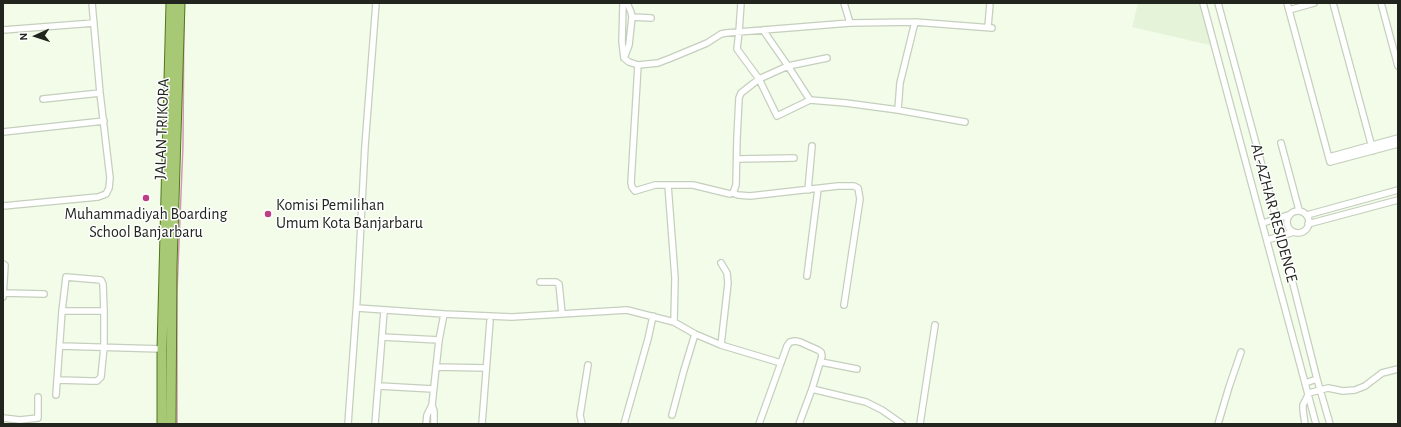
<!DOCTYPE html>
<html>
<head>
<meta charset="utf-8">
<style>
  body { margin:0 }
  #map { position:relative; width:1401px; height:427px; overflow:hidden; background:#f2fce9; font-family:"Alegreya Sans",sans-serif }
  canvas { display:block }
  .frame { position:absolute; inset:0; border:4px solid #21251e; pointer-events:none }
  .north { position:absolute; left:16px; top:16px; width:40px; height:40px; -webkit-text-stroke:3px #fff; paint-order:stroke; rotate:267deg; font-size:11px; font-weight:700; line-height:16px; text-align:center; color:#21251e }
  .north::after { content:''; display:block; margin:auto; width:14px; height:18px; background:#21251e; clip-path:polygon(50% 0,100% 100%,50% 72%,0 100%) }
</style>
</head>
<body>
<div id="map">
<canvas width="1401" height="427"></canvas>
<div class="frame"></div>
<div class="north">N</div>
</div>
<script>
const ctx = document.querySelector('canvas').getContext('2d');
ctx.lineJoin = 'round';
function fill(path, color) { ctx.fillStyle = color; ctx.fill(path, 'evenodd'); }
const poly = rows => new Path2D(rows.map(r => 'M' + r).join(''));
function strokePath(path, color, width, dash) { ctx.strokeStyle = color; ctx.lineWidth = width; ctx.lineCap = dash ? 'butt' : 'round'; ctx.setLineDash(dash || []); ctx.stroke(path); }
function drawText(font, color, halo, rows, align = 'center') {
  ctx.font = font + ' "Alegreya Sans",sans-serif'; ctx.lineWidth = 3; ctx.setLineDash([]); ctx.textBaseline = 'middle'; ctx.strokeStyle = halo; ctx.fillStyle = color; for (const [text, x, y, turn = 0] of rows) {
    ctx.save(); ctx.translate(x, y); ctx.rotate((+turn || 0) * Math.PI / 180); ctx.textAlign = isNaN(turn) ? turn : align; if (halo) ctx.strokeText(text, 0, 0); ctx.fillText(text, 0, 0); ctx.restore();
  }
}
fill(poly([
  [1138,3,1200,3,1210,45,1132,27]
]), '#e5f3d9');
strokePath(poly([
  [177,424,177,292,183,145,184,5]
]), '#d499b5', 1.5);
const street = poly([
  [623,3,622,42,624,58,629,62,638,65,658,63,671,58,707,43,721,34,726,33,850,23,915,22,992,28],
  [627,3,631,12,632,17,651,18],
  [741,3,739,32,737,49,759,79,777,116,810,100,846,103,898,110,965,122],
  [844,3,850,23],
  [1203,3,1316,424],
  [1218,3,1281,236,1317,379,1330,424],
  [1287,3,1330,162,1398,144],
  [1333,3,1373,151],
  [1381,3,1398,66],
  [1289,10,1314,3],
  [988,27,990,3],
  [3,30,94,23],
  [763,30,788,66,827,58],
  [624,58,629,45,632,17],
  [638,65,631,183,632,187,635,191,655,185,693,185,730,194,733,193,736,185,737,138,739,98,741,93,759,79,788,66,810,100],
  [43,99,100,93],
  [898,110,900,83,915,22],
  [3,132,104,121],
  [1281,143,1299,210],
  [1329,157,1398,138],
  [737,159,794,158],
  [668,185,675,278,674,322],
  [808,190,812,146],
  [733,193,738,195,750,196,838,186,854,186,858,188,860,199,844,305],
  [3,206,98,197,106,194,109,188,110,178,100,93,92,3],
  '1287 222a11 11 0 1 1 22 0a11 11 0 1 1-22 0Z',
  [1307,215,1398,190],
  [1263,223,1288,215],
  [1308,224,1398,200],
  [1267,240,1294,232],
  [3,264,5,265,3,297],
  [807,276,818,189],
  [540,282,556,282,559,284,562,314],
  [3,293,44,294],
  [357,308,444,314,512,317,627,310,674,322,695,334,721,345,781,363],
  [62,311,104,311],
  [382,337,439,340,432,405,434,411,434,424],
  [439,340,444,314],
  [721,345,728,283,727,273,721,263],
  [60,346,162,349],
  [821,362,857,369],
  [436,367,486,368],
  [1305,383,1317,379],
  [379,386,433,389],
  [812,389,866,402,882,410,902,424],
  [56,395,62,311,66,277,101,280,103,284,104,311,104,347,101,377,97,381,91,381,58,380],
  [672,415,684,370,695,334],
  [3,418,20,420,38,418,38,397],
  [348,424,357,299,365,146,376,3],
  [375,424,384,311],
  [426,424,427,415,432,405],
  [482,424,490,321],
  [582,424,580,415,588,365],
  [624,424,648,339,653,316],
  [759,424,787,346,790,342,795,341,800,342,818,350,821,352,822,356,812,389,799,424],
  [920,424,935,325],
  [1218,424,1229,387,1241,352],
  [1305,424,1303,410,1303,405,1309,393,1328,388,1343,391,1355,390,1365,386,1382,373,1398,369]
]);
const primary = poly([
  [162,424,162,349,171,3],
  [171,424,172,266,180,3]
]);
strokePath(street, '#c5cfbd', 8);
strokePath(primary, '#52781c', 11);
strokePath(street, '#fff', 5.5);
strokePath(primary, '#a7c976', 9);
for (const [x, y, r, color] of [
  [146,198,4,"#bd3d87"],
  [268,214,4,"#bd3d87"]
]) { const dot = new Path2D(); dot.arc(x, y, r, 0, 2 * Math.PI); ctx.fillStyle = color; ctx.fill(dot); strokePath(dot, '#fff', 1.5); }
drawText('16px', '#21251e', '#fff', [
  ["JALAN TRIKORA",162,129,-88],
  ["AL-AZHAR RESIDENCE",1274,213,75]
]);
drawText('16px', '#21251e', '#fff', [
  ["Komisi Pemilihan",276,205],
  ["Umum Kota Banjarbaru",276,223],
  ["Muhammadiyah Boarding",146,214,"center"],
  ["School Banjarbaru",146,232,"center"]
], 'left');
</script>
</body>
</html>
